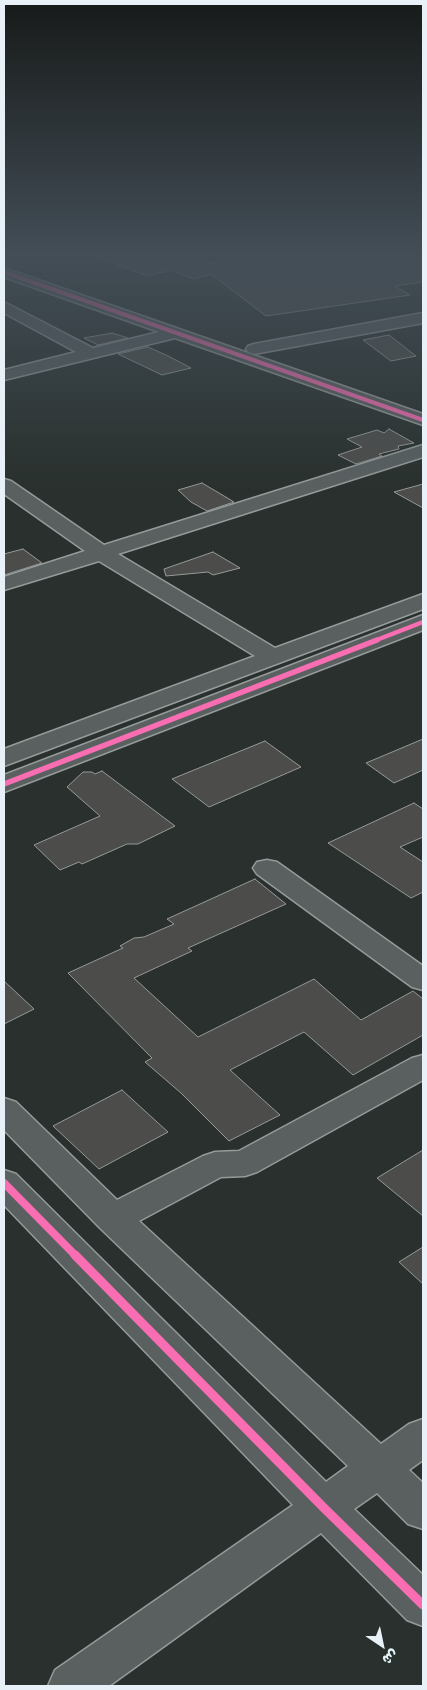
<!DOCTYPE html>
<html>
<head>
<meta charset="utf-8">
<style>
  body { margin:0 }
  #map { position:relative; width:427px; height:1690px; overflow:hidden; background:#29302d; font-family:"Playpen Sans","Playpen Sans Arabic",sans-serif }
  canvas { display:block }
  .frame { position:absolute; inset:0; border:5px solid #e8f1f8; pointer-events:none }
  .north { position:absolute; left:357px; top:1620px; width:50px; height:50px; -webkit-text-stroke:4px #26332d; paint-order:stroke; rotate:146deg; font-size:14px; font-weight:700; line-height:20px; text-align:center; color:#e8f1f8 }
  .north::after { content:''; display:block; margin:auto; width:18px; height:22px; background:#e8f1f8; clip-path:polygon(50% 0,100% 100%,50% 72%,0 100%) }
</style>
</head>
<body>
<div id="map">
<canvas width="427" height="1690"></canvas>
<div class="frame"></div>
<div class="north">ش</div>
</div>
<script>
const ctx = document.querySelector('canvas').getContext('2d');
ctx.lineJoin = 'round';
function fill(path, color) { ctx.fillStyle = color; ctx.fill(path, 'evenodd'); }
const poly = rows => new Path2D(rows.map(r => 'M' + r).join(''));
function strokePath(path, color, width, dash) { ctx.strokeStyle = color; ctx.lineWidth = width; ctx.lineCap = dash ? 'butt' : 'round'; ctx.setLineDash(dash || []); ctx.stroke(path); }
const building = poly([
  [97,255,205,255,204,261,210,263,265,255,415,255,423,259,423,282,395,286,410,295,266,316,211,274,194,279,170,270,148,276,96,257,97,255],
  [112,333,128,338,98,345,84,338,112,333],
  [389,335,416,356,391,361,363,340,389,335],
  [148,347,168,356,191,368,162,375,118,354,148,347],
  [389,429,414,443,398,446,399,449,379,454,382,456,356,464,338,455,362,447,347,439,377,430,384,433,389,429],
  [202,483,219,493,234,502,207,511,191,502,178,490,202,483],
  [423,484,423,508,394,492,423,484],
  [23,549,42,563,4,575,4,554,23,549],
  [213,552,240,568,213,575,208,572,166,576,164,569,213,552],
  [423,739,423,770,394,783,366,763,423,739],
  [265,741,301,767,209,807,172,779,265,741],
  [102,771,175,826,138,844,127,844,82,864,79,862,60,870,34,845,100,816,67,787,83,772,92,772,95,774,102,771],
  [414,803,423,809,423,837,400,847,423,862,423,892,411,898,328,843,414,803],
  [255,879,286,904,188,948,192,951,134,978,198,1037,314,979,361,1020,413,991,423,999,423,1035,353,1075,304,1032,230,1070,280,1115,229,1141,181,1093,145,1062,152,1058,68,973,123,948,120,946,134,938,144,937,174,924,167,919,255,879],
  [4,981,34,1009,4,1024,4,981],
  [122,1090,168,1132,99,1169,53,1126,122,1090],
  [423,1150,423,1216,377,1178,423,1150],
  [423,1247,423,1284,399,1262,423,1247]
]);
fill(building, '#4c4d4a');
strokePath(building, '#959a9a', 1);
const minor = poly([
  [4,268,423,414,423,425,175,338,4,380,4,370,76,352,4,313,4,302,93,348,159,332,4,277,4,268],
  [423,313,423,323,254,354,248,352,246,349,248,346,254,344,423,313],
  [423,445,423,457,118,554,275,648,423,594,423,609,4,766,4,749,255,656,99,561,4,590,4,577,85,551,4,494,4,479,11,481,104,545,423,445],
  [423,615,423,630,4,792,4,775,423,615],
  [267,860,277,862,423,966,423,990,412,987,257,874,253,868,257,862,267,860],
  [423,1055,423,1080,257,1172,245,1176,221,1177,139,1221,381,1444,409,1424,423,1419,423,1460,409,1470,423,1483,423,1529,408,1524,377,1493,354,1509,423,1575,423,1626,407,1620,321,1533,109,1686,48,1686,55,1670,293,1505,4,1205,4,1170,16,1174,326,1482,348,1466,100,1228,4,1130,4,1098,16,1102,117,1200,203,1156,215,1152,239,1151,412,1058,423,1055]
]);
strokePath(minor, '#959a9a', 3);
fill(minor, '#5a6060');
strokePath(poly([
  [4,272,423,420]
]), '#f96db3', 4);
strokePath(poly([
  [374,641,423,622]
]), '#f96db3', 4.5);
strokePath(poly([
  [4,784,377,640]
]), '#f96db3', 5.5);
strokePath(poly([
  [4,1183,76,1256]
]), '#f96db3', 8);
strokePath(poly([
  [75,1255,323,1507,423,1605]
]), '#f96db3', 9);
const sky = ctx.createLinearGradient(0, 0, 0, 492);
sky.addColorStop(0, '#171a19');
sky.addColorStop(0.52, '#434e57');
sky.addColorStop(1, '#434e5700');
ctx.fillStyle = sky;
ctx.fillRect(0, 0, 427, 492);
</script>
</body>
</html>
